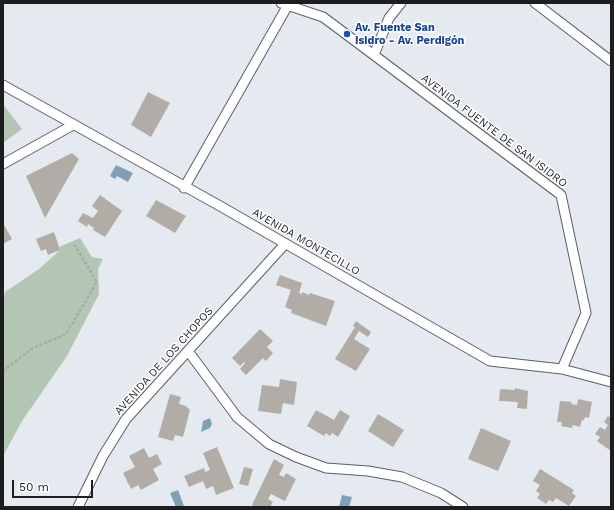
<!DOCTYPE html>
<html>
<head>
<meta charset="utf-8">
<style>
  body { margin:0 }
  #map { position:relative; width:614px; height:510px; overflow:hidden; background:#e5eaf1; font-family:"Work Sans",sans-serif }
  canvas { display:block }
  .frame { position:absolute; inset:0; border:4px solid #1c1e20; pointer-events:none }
  .scale { position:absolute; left:12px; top:480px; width:81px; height:18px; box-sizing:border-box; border:2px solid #1c1e20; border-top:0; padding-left:5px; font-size:12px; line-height:14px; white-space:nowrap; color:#1c1e20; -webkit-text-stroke:3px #fff; paint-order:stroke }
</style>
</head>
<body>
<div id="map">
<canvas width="614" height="510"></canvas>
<div class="frame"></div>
<div class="scale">50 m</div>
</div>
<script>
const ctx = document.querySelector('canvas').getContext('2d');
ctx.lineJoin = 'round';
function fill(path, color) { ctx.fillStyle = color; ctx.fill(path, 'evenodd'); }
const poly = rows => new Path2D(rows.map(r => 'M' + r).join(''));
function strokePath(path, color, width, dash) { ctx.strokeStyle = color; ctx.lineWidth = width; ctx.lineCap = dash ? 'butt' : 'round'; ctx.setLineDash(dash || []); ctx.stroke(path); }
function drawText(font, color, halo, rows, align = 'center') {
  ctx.font = font + ' "Work Sans",sans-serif'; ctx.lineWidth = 3; ctx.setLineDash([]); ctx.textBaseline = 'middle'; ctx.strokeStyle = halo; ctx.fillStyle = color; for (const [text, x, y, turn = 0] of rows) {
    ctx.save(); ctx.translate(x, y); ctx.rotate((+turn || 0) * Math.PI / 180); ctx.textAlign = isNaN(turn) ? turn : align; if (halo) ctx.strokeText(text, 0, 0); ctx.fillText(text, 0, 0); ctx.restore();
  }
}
fill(poly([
  [3,104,22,129,3,143],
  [80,238,92,257,103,259,98,269,99,294,67,356,22,421,3,456,3,303,5,292,39,269,60,250,59,247]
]), '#b3c6b3');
fill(poly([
  [116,165,133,173,128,182,117,176,115,179,110,176],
  [210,418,212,424,210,428,201,432,203,421],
  [178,490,184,506,182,507,176,507,170,493],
  [342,495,352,497,349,507,339,507]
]), '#80a0b6');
fill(poly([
  [148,92,170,103,151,137,131,125],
  [72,153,79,159,45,218,26,176],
  [100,195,122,211,105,237,93,230,94,228,88,224,87,227,78,221,83,213,93,218,98,211,92,206],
  [156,200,186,216,175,233,146,216],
  [3,223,12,239,3,244],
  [54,232,60,250,48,255,46,249,41,251,36,239],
  [280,275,302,283,299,293,302,294,302,292,309,295,310,293,335,301,326,326,291,313,292,310,285,307,291,290,276,285],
  [356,321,371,332,368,337,359,331,354,339,370,349,356,371,335,359,355,327,353,326],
  [260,329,273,341,267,347,273,353,266,361,263,358,246,375,240,369,245,363,244,362,240,366,232,358],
  [280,379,297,382,294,405,283,403,281,414,258,411,262,385,279,387],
  [515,388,528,391,527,409,517,408,518,402,499,401,500,389,515,390],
  [170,394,181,397,179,404,186,406,190,410,183,437,175,435,173,441,158,437],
  [578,399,592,402,589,418,585,417,584,420,582,420,580,427,573,425,572,428,561,426,562,422,557,422,560,401,572,402,571,404,577,405],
  [316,410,334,420,340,410,350,416,338,437,332,433,330,436,326,433,324,436,307,426],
  [378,414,404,430,393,447,368,431],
  [608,416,611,418,611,451,597,441,600,437,595,434,600,427,605,430,608,425,604,422],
  [481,428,511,441,498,471,468,459],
  [217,447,234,488,216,495,213,486,206,489,203,481,189,487,184,476,204,468,205,472,210,470,203,453],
  [144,448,149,458,157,454,162,464,153,469,159,480,141,490,138,485,131,489,123,473,135,467,129,456],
  [274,459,284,465,279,475,284,477,286,473,296,479,285,501,271,494,268,499,273,502,270,507,256,507,252,505],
  [244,467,253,469,248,486,239,484],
  [540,469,574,490,572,493,576,496,569,506,556,498,553,502,549,500,546,504,537,498,540,494,536,491,540,485,533,481]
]), '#b1aca6');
const minor = poly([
  [281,3,323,17,561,195,586,313,562,369],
  [535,3,611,61],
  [374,55,389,18,401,3],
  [3,85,220,206,490,361,562,369,611,382],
  [3,164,73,125],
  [184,188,288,5],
  [188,351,237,417,269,444,296,457,326,468,368,471,402,477,441,493,463,507],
  [78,507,103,456,126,419,285,244]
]);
strokePath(minor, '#5b6065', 11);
strokePath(poly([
  [3,371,33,348,66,334,97,282,74,244]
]), '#a2a7ac', 2, [3, 2]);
strokePath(minor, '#fff', 9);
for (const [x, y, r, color] of [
  [347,34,4,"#1a4fb4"]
]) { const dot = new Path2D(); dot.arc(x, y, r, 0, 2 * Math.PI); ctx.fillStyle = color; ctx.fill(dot); strokePath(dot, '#fff', 1.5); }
drawText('bold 11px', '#164399', '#fff', [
  ["Av. Fuente San",355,28],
  ["Isidro - Av. Perdigón",355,41]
], 'left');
drawText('11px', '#1c1e20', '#fff', [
  ["AVENIDA FUENTE DE SAN ISIDRO",494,131,37],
  ["AVENIDA MONTECILLO",306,242,30],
  ["AVENIDA DE LOS CHOPOS",164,361,-48]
]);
</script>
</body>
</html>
